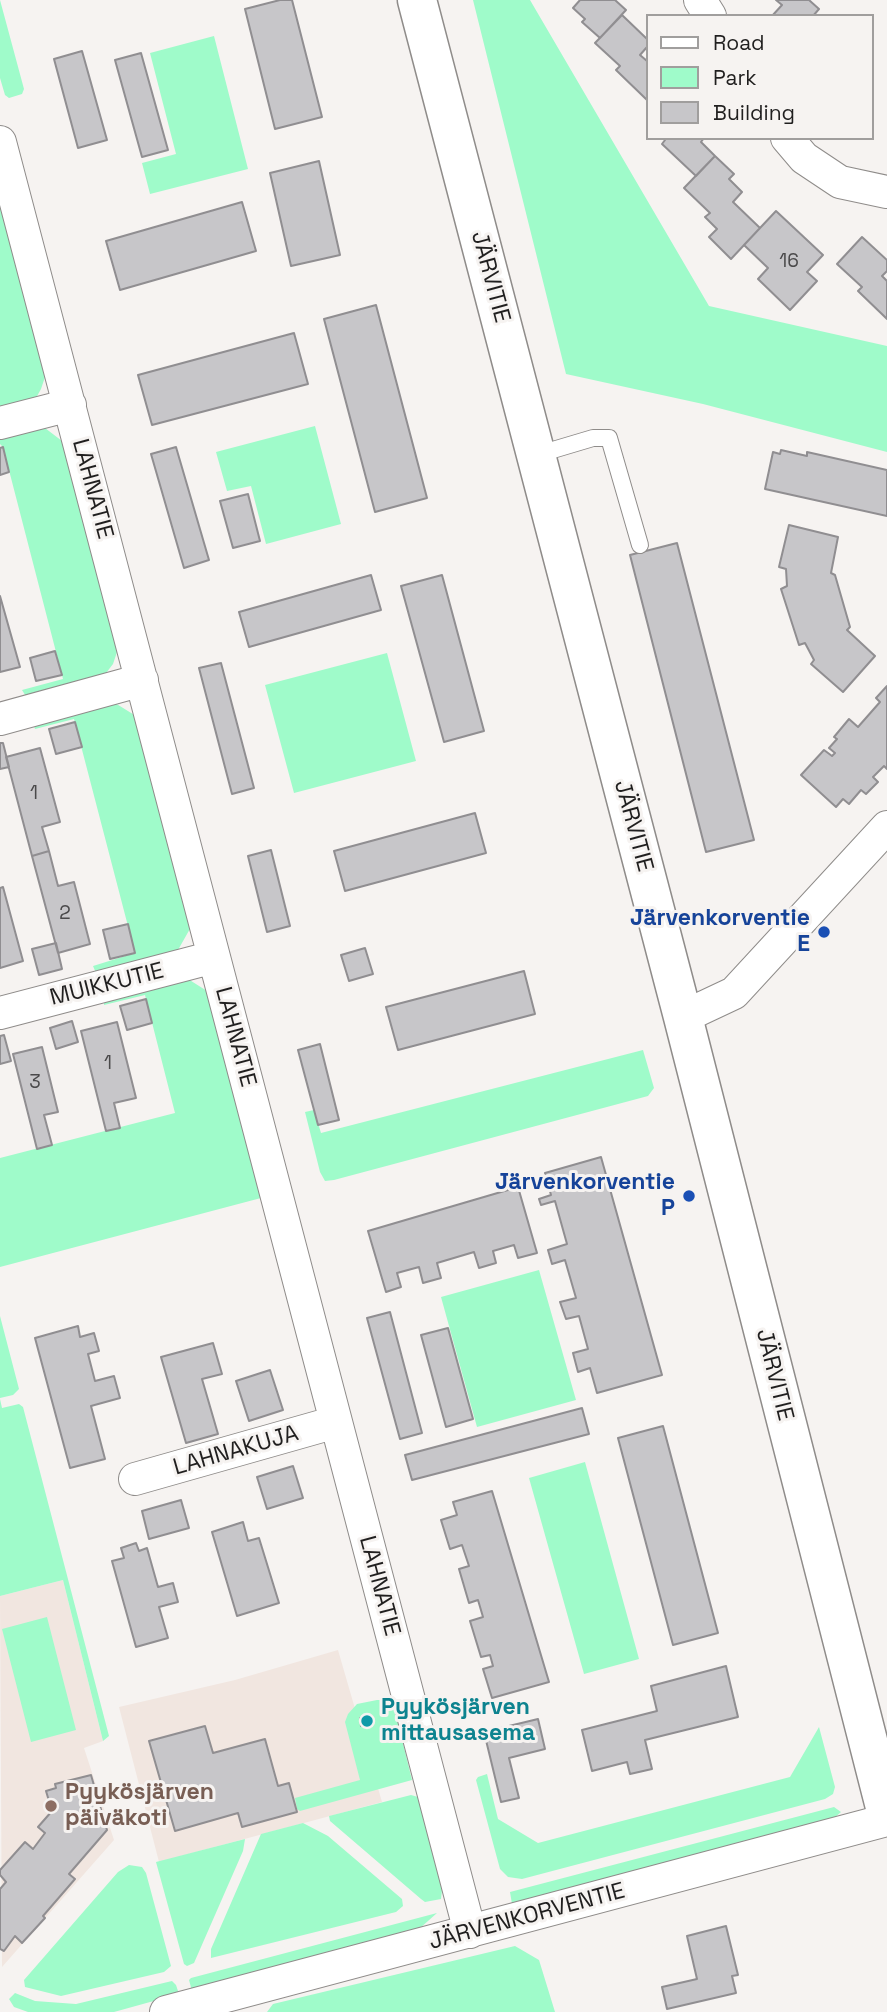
<!DOCTYPE html>
<html>
<head>
<meta charset="utf-8">
<style>
  body { margin:0 }
  #map { position:relative; width:887px; height:2012px; overflow:hidden; background:#f6f3f1; font-family:"Space Grotesk",sans-serif }
  canvas { display:block }
  .legend { position:absolute; left:646px; top:14px; width:228px; height:126px; box-sizing:border-box; background:#f6f3f1; border:2px solid #a09e9d; margin:0; padding:9px 12px; list-style:none; font-size:21px; color:#201f1f }
  .legend li { display:flex; align-items:center; gap:14px; height:35px }
  .legend b { width:35px; border:2px solid #a09e9d }
</style>
</head>
<body>
<div id="map">
<canvas width="887" height="2012"></canvas>
<ul class="legend">
<li><b style="height:9px;background:#fff"></b>Road</li>
<li><b style="height:19px;background:#9ffbca"></b>Park</li>
<li><b style="height:19px;background:#c7c6c9"></b>Building</li>
</ul>
</div>
<script>
const ctx = document.querySelector('canvas').getContext('2d');
ctx.lineJoin = 'round';
function fill(path, color) { ctx.fillStyle = color; ctx.fill(path, 'evenodd'); }
const poly = rows => new Path2D(rows.map(r => 'M' + r).join(''));
function strokePath(path, color, width, dash) { ctx.strokeStyle = color; ctx.lineWidth = width; ctx.lineCap = dash ? 'butt' : 'round'; ctx.setLineDash(dash || []); ctx.stroke(path); }
function drawText(font, color, halo, rows, align = 'center') {
  ctx.font = font + ' "Space Grotesk",sans-serif'; ctx.lineWidth = 6; ctx.setLineDash([]); ctx.textBaseline = 'middle'; ctx.strokeStyle = halo; ctx.fillStyle = color; for (const [text, x, y, turn = 0] of rows) {
    ctx.save(); ctx.translate(x, y); ctx.rotate((+turn || 0) * Math.PI / 180); ctx.textAlign = isNaN(turn) ? turn : align; if (halo) ctx.strokeText(text, 0, 0); ctx.fillText(text, 0, 0); ctx.restore();
  }
}
fill(poly([
  [63,1580,103,1741,84,1748,114,1840,2,1967,0,1596],
  [338,1650,382,1802,159,1862,119,1707,235,1680]
]), '#f1e6e0');
fill(poly([
  [0,0,24,89,22,94,9,98,5,95,0,78],
  [473,0,530,0,709,306,887,346,887,452,703,404,566,374],
  [214,36,248,169,150,194,142,163,176,154,150,53],
  [0,199,46,374,41,389,36,398,0,411],
  [36,426,45,428,62,441,118,649,113,664,103,677,27,698,22,690,63,679,3,447,0,444,0,435],
  [315,426,341,524,266,544,251,486,227,491,216,452],
  [387,653,416,761,294,793,265,685],
  [115,703,136,716,191,927,178,950,96,973,93,966,135,953,74,719,35,729,34,726],
  [188,979,207,991,261,1198,0,1267,0,1158,175,1113,145,995,104,1005,104,1002],
  [643,1050,654,1088,648,1096,334,1180,325,1181,320,1172,305,1112,314,1110,321,1133],
  [539,1270,576,1400,477,1427,441,1297],
  [0,1316,19,1389,13,1395,0,1398],
  [0,1399,2,1408,19,1404,23,1407,109,1736,103,1741,63,1580,0,1596],
  [585,1462,639,1659,584,1674,529,1478],
  [47,1617,76,1730,31,1742,2,1629],
  [377,1700,383,1700,394,1707,412,1780,300,1811,297,1809,295,1798,360,1780,345,1722,348,1714,357,1704],
  [819,1727,835,1787,833,1794,825,1799,522,1879,508,1877,500,1869,476,1780,478,1777,487,1774,498,1819,538,1843,790,1777],
  [411,1795,418,1797,442,1890,441,1899,425,1902,421,1899,330,1821,329,1816],
  [834,1807,841,1812,833,1819,512,1904,510,1892],
  [303,1823,328,1836,402,1899,403,1906,396,1912,211,1958,211,1949,261,1834],
  [245,1839,243,1851,194,1963,187,1966,184,1964,156,1862],
  [129,1865,142,1867,146,1873,171,1966,164,1972,61,1996,25,1987,24,1980,118,1872],
  [437,1913,419,1929,192,1991,189,1980,191,1978],
  [515,1946,539,1960,555,2012,267,2012,273,2004],
  [172,1981,176,1985,179,1994,114,2012,28,2012,14,2007,9,1999,15,1993,35,2001,76,2004]
]), '#9ffbca');
const building = poly([
  [280,0,292,0,322,117,275,129,245,9,280,0],
  [580,0,615,0,626,10,600,38,582,22,585,19,573,8,580,0],
  [776,0,809,0,819,9,813,16,772,16,782,5,776,0],
  [622,15,647,39,647,47,640,55,647,61,647,100,616,70,620,66,595,43,622,15],
  [82,51,107,140,78,148,54,59,82,51],
  [141,53,168,150,142,157,115,60,141,53],
  [664,138,704,138,701,142,715,156,696,176,662,144,665,140,664,138],
  [715,156,734,174,729,179,742,192,733,202,760,228,731,259,709,237,717,229,705,217,710,213,684,188,715,156],
  [319,161,340,255,291,266,270,173,319,161],
  [242,202,256,251,120,290,106,241,242,202],
  [776,211,823,255,807,272,817,281,790,310,758,279,768,268,744,245,776,211],
  [862,237,887,260,887,271,882,276,887,281,887,319,858,291,862,287,837,264,862,237],
  [376,305,427,498,375,512,324,319,376,305],
  [294,333,308,384,152,425,138,375,294,333],
  [3,447,9,472,0,475,0,448,3,447],
  [176,447,209,560,184,568,151,454,176,447],
  [781,450,807,456,807,452,887,470,887,516,765,489,773,452,780,454,781,450],
  [248,494,260,541,233,548,220,501,248,494],
  [789,525,838,537,831,573,835,575,850,627,847,630,875,656,843,692,811,664,814,660,805,643,799,645,781,589,787,586,786,569,779,567,789,525],
  [677,543,754,840,706,852,630,555,677,543],
  [371,575,381,610,249,647,239,612,371,575],
  [442,575,484,731,444,742,401,586,442,575],
  [0,596,20,667,0,672,0,596],
  [55,651,62,675,36,681,30,658,55,651],
  [221,663,254,788,232,794,199,668,221,663],
  [887,686,887,769,884,766,873,777,878,782,866,794,861,790,849,804,843,799,836,807,801,775,824,750,832,756,835,753,829,748,837,739,834,737,849,719,858,727,880,702,876,698,887,686],
  [75,722,82,747,56,754,49,729,75,722],
  [0,743,3,743,9,767,0,769,0,743],
  [40,748,60,822,42,827,49,851,32,856,6,757,40,748],
  [475,813,486,853,345,891,334,851,475,813],
  [271,850,290,926,267,932,248,856,271,850],
  [49,851,58,886,74,882,90,944,58,953,32,856,49,851],
  [3,887,23,961,0,968,0,888,3,887],
  [128,924,135,953,110,959,103,930,128,924],
  [56,943,62,969,39,975,32,949,56,943],
  [365,948,373,974,349,981,341,955,365,948],
  [524,971,535,1014,398,1050,386,1007,524,971],
  [146,999,152,1023,127,1030,120,1006,146,999],
  [72,1021,78,1042,56,1049,50,1028,72,1021],
  [117,1022,136,1098,114,1103,120,1128,106,1131,81,1031,117,1022],
  [4,1035,11,1061,0,1064,0,1036,4,1035],
  [320,1044,339,1120,318,1125,298,1050,320,1044],
  [42,1047,58,1112,44,1115,52,1145,37,1149,13,1054,42,1047],
  [601,1157,662,1375,597,1393,590,1368,578,1372,573,1353,588,1349,579,1316,566,1319,560,1302,576,1298,565,1260,552,1264,548,1250,567,1244,555,1201,541,1205,539,1199,551,1195,545,1173,601,1157],
  [518,1187,537,1253,518,1258,514,1245,493,1251,496,1263,479,1268,474,1252,437,1263,441,1278,423,1283,419,1267,397,1273,401,1287,386,1292,368,1231,518,1187],
  [390,1312,422,1433,400,1439,367,1318,390,1312],
  [78,1326,80,1337,94,1333,99,1351,88,1354,95,1381,114,1376,120,1398,91,1406,105,1459,70,1468,35,1338,78,1326],
  [448,1328,473,1419,446,1427,421,1335,448,1328],
  [213,1343,222,1374,202,1379,218,1434,186,1443,161,1357,213,1343],
  [270,1370,283,1410,249,1421,236,1381,270,1370],
  [582,1408,589,1434,412,1480,405,1455,582,1408],
  [663,1426,718,1633,673,1645,618,1438,663,1426],
  [293,1466,303,1498,267,1509,257,1477,293,1466],
  [492,1491,549,1682,492,1698,483,1669,493,1666,490,1655,481,1657,470,1621,483,1617,478,1600,469,1603,459,1569,469,1566,462,1545,450,1549,441,1520,457,1515,453,1502,492,1491],
  [181,1500,189,1528,149,1539,142,1511,181,1500],
  [243,1522,248,1541,259,1538,279,1603,237,1616,212,1532,243,1522],
  [136,1543,139,1551,147,1548,158,1587,173,1583,178,1602,159,1607,168,1638,136,1647,112,1561,124,1558,121,1548,136,1543],
  [726,1666,738,1717,645,1740,652,1769,630,1774,627,1762,592,1771,582,1730,657,1711,651,1686,726,1666],
  [372,1716,373,1723,361,1726,360,1718,372,1716],
  [538,1719,545,1749,509,1758,519,1798,501,1802,484,1732,538,1719],
  [205,1726,213,1753,265,1739,278,1786,289,1783,297,1812,242,1827,238,1813,175,1831,149,1741,205,1726],
  [91,1775,107,1830,69,1874,75,1879,43,1916,45,1918,22,1943,15,1936,4,1951,0,1949,0,1889,6,1882,0,1875,0,1870,25,1842,33,1849,45,1833,38,1827,52,1811,46,1791,56,1788,55,1784,91,1775],
  [726,1926,738,1975,732,1976,736,1993,667,2009,662,1987,697,1979,687,1936,726,1926]
]);
fill(building, '#c7c6c9');
strokePath(building, '#908e91', 2);
const service = poly([
  [536,455,593,438,609,438,640,545]
]);
const minor = poly([
  [700,0,710,16],
  [787,138,804,158,840,182,887,192],
  [0,142,470,1932],
  [0,423,70,405],
  [0,719,142,680],
  [0,1013,214,957],
  [683,1017,734,993,887,827],
  [135,1479,336,1422],
  [166,2012,887,1820]
]);
const tertiary = poly([
  [417,0,683,1017,887,1815]
]);
strokePath(service, '#8f8c8a', 18);
strokePath(minor, '#8f8c8a', 34);
strokePath(tertiary, '#8f8c8a', 41);
strokePath(service, '#fff', 16);
strokePath(minor, '#fff', 32);
strokePath(tertiary, '#fff', 38);
for (const [x, y, r, color] of [
  [824,932,7,"#1a4fb4"],
  [689,1196,7,"#1a4fb4"],
  [367,1721,7,"#0f9aa8"],
  [51,1806,7,"#8d6e63"]
]) { const dot = new Path2D(); dot.arc(x, y, r, 0, 2 * Math.PI); ctx.fillStyle = color; ctx.fill(dot); strokePath(dot, '#f6f3f1', 2.5); }
drawText('19px', '#4a494a', null, [
  ["16",789,262],
  ["1",34,794],
  ["2",65,914],
  ["1",108,1064],
  ["3",35,1083]
]);
drawText('23px', '#201f1f', '#f6f3f1', [
  ["JÄRVITIE",490,277,75],
  ["LAHNATIE",92,489,75],
  ["JÄRVITIE",633,826,75],
  ["MUIKKUTIE",107,985,-14],
  ["LAHNATIE",235,1037,75],
  ["JÄRVITIE",774,1375,76],
  ["LAHNAKUJA",236,1451,-16],
  ["LAHNATIE",379,1586,75],
  ["JÄRVENKORVENTIE",527,1917,-15]
]);
drawText('bold 23px', '#164399', '#f6f3f1', [
  ["Järvenkorventie",810,919],
  ["E",810,945],
  ["Järvenkorventie",675,1183],
  ["P",675,1209]
], 'right');
drawText('bold 23px', '#0d838f', '#f6f3f1', [
  ["Pyykösjärven",381,1708],
  ["mittausasema",381,1734]
], 'left');
drawText('bold 23px', '#785e54', '#f6f3f1', [
  ["Pyykösjärven",65,1793],
  ["päiväkoti",65,1819]
], 'left');
</script>
</body>
</html>
